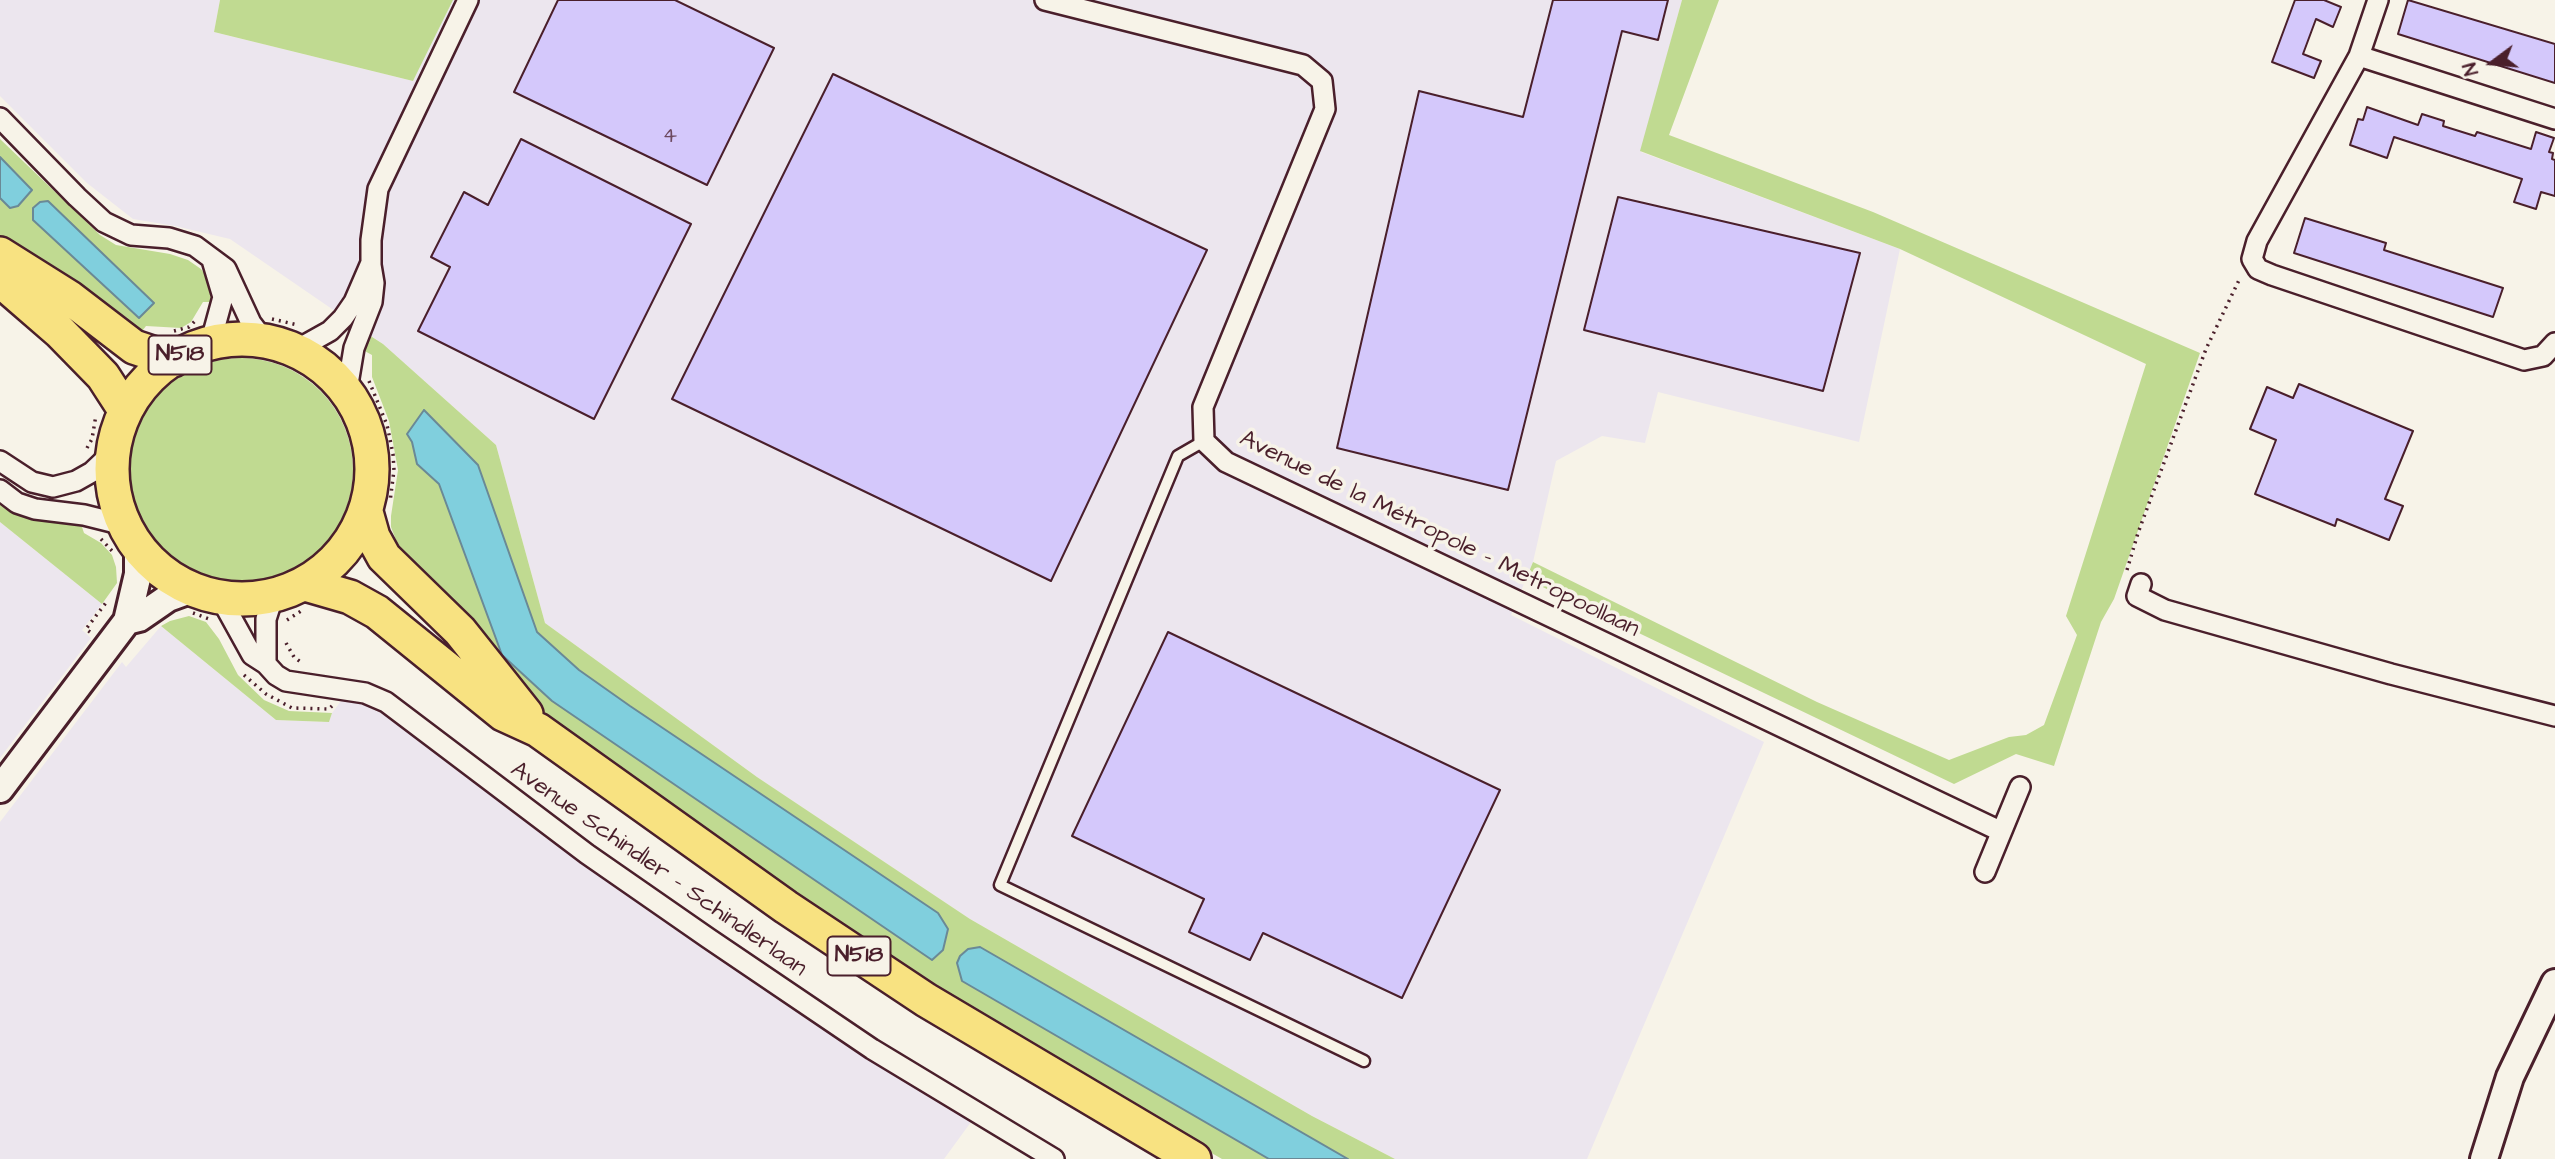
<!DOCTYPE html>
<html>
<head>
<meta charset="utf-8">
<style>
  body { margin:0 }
  #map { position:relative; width:2555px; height:1159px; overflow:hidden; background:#f7f3e8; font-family:"Architects Daughter",sans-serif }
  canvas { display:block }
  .north { position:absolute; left:2457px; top:28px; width:70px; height:70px; -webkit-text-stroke:5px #f7f3e8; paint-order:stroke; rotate:254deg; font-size:19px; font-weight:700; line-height:28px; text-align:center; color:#4a1f2b }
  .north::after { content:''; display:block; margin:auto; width:24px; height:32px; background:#4a1f2b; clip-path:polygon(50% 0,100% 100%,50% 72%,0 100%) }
</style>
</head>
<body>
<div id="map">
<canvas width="2555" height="1159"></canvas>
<div class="north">N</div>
</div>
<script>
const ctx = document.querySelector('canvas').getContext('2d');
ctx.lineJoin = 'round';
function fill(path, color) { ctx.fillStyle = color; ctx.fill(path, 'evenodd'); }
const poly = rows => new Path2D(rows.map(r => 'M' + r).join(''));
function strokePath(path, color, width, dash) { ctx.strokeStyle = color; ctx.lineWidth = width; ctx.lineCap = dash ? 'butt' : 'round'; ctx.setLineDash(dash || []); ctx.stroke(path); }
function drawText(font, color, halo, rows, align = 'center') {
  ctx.font = font + ' "Architects Daughter",sans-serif'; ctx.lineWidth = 7; ctx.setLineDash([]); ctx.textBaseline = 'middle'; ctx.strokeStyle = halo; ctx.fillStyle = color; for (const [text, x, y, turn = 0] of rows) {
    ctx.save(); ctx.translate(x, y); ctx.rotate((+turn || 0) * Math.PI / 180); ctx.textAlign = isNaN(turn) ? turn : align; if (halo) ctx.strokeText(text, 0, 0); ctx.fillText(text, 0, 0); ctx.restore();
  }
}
fill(poly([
  [0,0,220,0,214,32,413,81,453,0,1682,0,1641,152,1900,249,1859,442,1658,392,1645,443,1602,436,1556,461,1533,562,1511,615,1764,742,1587,1159,1395,1159,1312,1116,970,919,757,777,545,623,496,445,383,344,230,239,175,226,133,219,87,183,0,96],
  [0,522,102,604,82,630,91,638,0,758],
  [161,626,276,720,329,722,332,713,341,701,358,702,381,713,571,853,785,1003,971,1122,944,1159,0,1159,0,822,122,662,126,667]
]), '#ece6ee');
fill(poly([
  [220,0,453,0,413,81,214,32],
  [1682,0,1719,0,1669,135,1873,212,2200,353,2114,599,2101,622,2054,766,2016,754,1954,784,1526,579,1533,562,1817,702,1949,760,2009,737,2026,735,2044,725,2077,635,2066,616,2146,364,1900,249,1640,151],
  [0,139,100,235,116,245,170,254,188,260,201,269,210,281,215,302,203,302,191,322,181,328,146,326,139,335,0,244,0,198,10,208,18,206,32,190,0,157],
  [369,335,383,344,496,445,545,623,757,777,970,919,1312,1116,1395,1159,1348,1159,980,947,968,949,962,981,1269,1159,1222,1159,1058,1065,793,898,547,722,390,557,399,548,391,527,391,516,398,470,389,421,372,377,372,355,361,349],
  [424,410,478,465,537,632,579,670,630,706,938,913,552,701,502,656,439,484,417,464,412,442,407,434],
  '129 470a112 112 0 1 1 224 0a112 112 0 1 1-224 0Z',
  [0,500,33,518,81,524,84,533,101,543,112,555,116,567,117,583,102,604,0,522],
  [189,616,206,622,219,639,238,675,264,700,289,711,332,713,329,722,276,720,161,626,170,621]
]), '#c0da91');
const water = poly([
  [0,157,32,190,18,206,10,208,0,198,0,157],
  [48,201,154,303,139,318,33,220,33,208,40,202,48,201],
  [424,410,478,465,537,632,579,670,630,706,938,913,948,929,943,950,932,960,552,701,502,655,439,484,417,464,412,442,407,434,424,410],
  [980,947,1348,1159,1269,1159,962,981,957,963,960,956,968,949,980,947]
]);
fill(water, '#80cfdd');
strokePath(water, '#6a8996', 2);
const building = poly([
  [558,0,675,0,774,48,707,185,514,92,558,0],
  [1553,0,1668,0,1658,40,1622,31,1508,490,1337,448,1419,91,1523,117,1553,0],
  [2295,0,2324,0,2341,7,2333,27,2316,19,2303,54,2321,61,2314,78,2272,62,2295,0],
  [2408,0,2555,44,2555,83,2398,34,2408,0],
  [833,74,1207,250,1051,581,672,399,833,74],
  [2367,107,2418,125,2422,114,2444,121,2443,126,2475,136,2477,132,2531,149,2536,132,2554,138,2549,152,2553,153,2552,159,2555,160,2555,196,2541,192,2536,209,2514,202,2522,179,2394,137,2387,158,2350,145,2358,119,2363,120,2367,107],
  [521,139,691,224,594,419,418,331,450,267,431,257,464,192,488,205,521,139],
  [1618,197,1860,253,1823,391,1584,330,1618,197],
  [2305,218,2386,243,2384,250,2503,288,2493,317,2294,253,2305,218],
  [2299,384,2413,431,2385,499,2403,506,2389,540,2337,519,2335,526,2255,494,2276,440,2250,429,2267,387,2293,398,2299,384],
  [1168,632,1500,790,1402,998,1263,933,1250,960,1189,932,1204,899,1072,836,1168,632]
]);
fill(building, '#d4c8fb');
strokePath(building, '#4a1f2b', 2);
const lane = poly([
  [1204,441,1178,456,1000,885,1364,1061]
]);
const street = poly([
  [1045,0,1303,65,1322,81,1325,109,1203,407,1204,441,1226,462,2000,831],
  [2378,0,2359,56,2257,241,2252,259,2258,269,2272,275,2524,360,2543,356,2555,343],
  [2359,56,2555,119],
  [0,118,77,197,104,222,131,235,169,238,195,246,226,269,251,323,264,340],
  [211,341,223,297,212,260],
  [296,350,330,331,343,318,354,302,370,265],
  [347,390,354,348,372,302,374,283,371,265,371,240,378,189,468,0],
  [0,461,32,482,53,487,76,481,92,472,112,453],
  [0,490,17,503,35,509,84,515,124,525],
  [2141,584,2137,596,2165,610,2391,674,2555,716],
  [221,599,252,655,266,664,276,675,286,681,365,693,386,702,587,854,708,938,872,1049,1054,1159],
  [266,664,266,619,273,597],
  [1985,872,2020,787]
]);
const secondary = poly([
  [127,621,139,618,168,598,190,590],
  [0,789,127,621,138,574,138,550],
  [2484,1159,2510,1077,2555,983]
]);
const highway = poly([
  [0,254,70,298,134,347,173,360],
  [0,280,60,332,103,376,125,410],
  '112 469a130 130 0 1 1 260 0a130 130 0 1 1-260 0Z',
  [366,512,373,537,384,557,460,631,526,714],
  [305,584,350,597,377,612,503,714,538,730,786,907,926,1000,1194,1159]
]);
strokePath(lane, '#4a1f2b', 15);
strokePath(street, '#4a1f2b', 24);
strokePath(secondary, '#4a1f2b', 32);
strokePath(highway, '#4a1f2b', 38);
strokePath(poly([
  [272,319,298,325],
  [174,331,189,327,195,321],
  [369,381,387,425,393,454,394,470,390,502],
  [87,448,92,439,96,415],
  [101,539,115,554],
  [2127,570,2138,533,2206,349,2240,278],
  [193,613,209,619],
  [287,620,301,611],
  [90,632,86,629,108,600],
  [286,643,294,657,303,664],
  [244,675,266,694,292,708,329,709,332,706]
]), '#4a1f2b', 3.5, [2, 5]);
strokePath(lane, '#f7f3e8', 10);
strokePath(street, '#f7f3e8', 19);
strokePath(secondary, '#f7f3e8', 26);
strokePath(highway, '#f8e281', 33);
drawText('21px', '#6c495f', null, [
  ["4",670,138]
]);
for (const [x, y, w] of [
  [180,355,63],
  [859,956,63]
]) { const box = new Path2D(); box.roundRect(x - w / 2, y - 19.5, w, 39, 5); ctx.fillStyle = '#f7f3e8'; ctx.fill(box); strokePath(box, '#4a1f2b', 2); }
drawText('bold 23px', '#4a1f2b', null, [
  ["N518",180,355],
  ["N518",859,956]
]);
drawText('24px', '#4a1f2b', '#f7f3e8', [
  ["Avenue de la Métropole - Metropoollaan",1439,535,26],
  ["Avenue Schindler - Schindlerlaan",658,870,35]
]);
</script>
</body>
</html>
